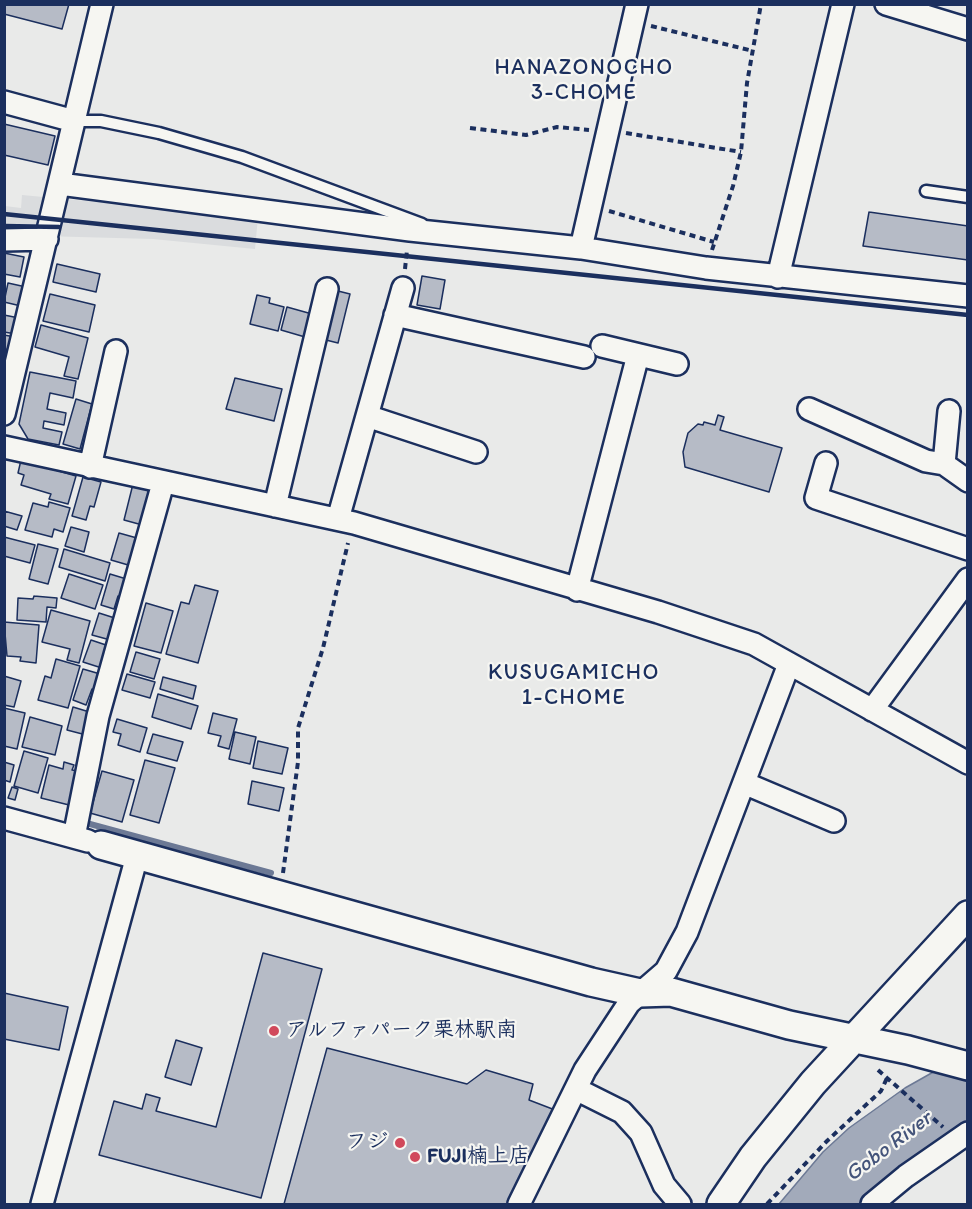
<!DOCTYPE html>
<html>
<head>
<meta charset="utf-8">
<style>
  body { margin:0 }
  #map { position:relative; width:972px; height:1209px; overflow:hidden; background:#e9eae9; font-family:Itim,sans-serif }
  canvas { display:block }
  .frame { position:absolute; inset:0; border:6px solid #1b2f5e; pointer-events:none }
</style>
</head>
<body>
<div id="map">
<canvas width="972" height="1209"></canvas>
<div class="frame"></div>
</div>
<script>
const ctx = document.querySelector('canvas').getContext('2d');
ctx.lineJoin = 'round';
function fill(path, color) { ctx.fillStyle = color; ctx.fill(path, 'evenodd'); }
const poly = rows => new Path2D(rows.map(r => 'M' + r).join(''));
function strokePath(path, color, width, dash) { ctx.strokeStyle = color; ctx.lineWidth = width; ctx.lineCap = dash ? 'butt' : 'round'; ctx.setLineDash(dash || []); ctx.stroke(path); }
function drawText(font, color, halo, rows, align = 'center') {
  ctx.font = font + ' Itim,"Klee One",sans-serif'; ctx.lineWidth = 4.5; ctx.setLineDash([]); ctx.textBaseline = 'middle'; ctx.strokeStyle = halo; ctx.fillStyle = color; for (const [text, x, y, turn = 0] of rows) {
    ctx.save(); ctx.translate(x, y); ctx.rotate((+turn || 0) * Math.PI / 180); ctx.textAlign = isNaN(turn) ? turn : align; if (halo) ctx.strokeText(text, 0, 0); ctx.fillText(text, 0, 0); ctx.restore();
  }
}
fill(poly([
  [22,195,258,217,255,249,153,239,5,235,5,206,21,208]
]), '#dadcde');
const water = poly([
  [967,1053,967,1121,922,1154,861,1204,779,1204,823,1152,849,1128,905,1088,967,1053]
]);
fill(water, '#a2aaba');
strokePath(water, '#6c7995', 1.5);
strokePath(poly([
  [90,824,271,873]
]), '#6c7995', 6);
const building = poly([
  [4,4,69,4,62,29,4,14,4,4],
  [4,124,55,136,48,165,4,155,4,124],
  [869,212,968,226,968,260,863,246,869,212],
  [4,253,24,257,20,277,4,274,4,253],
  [57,264,100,274,96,292,53,282,57,264],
  [422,276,445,280,440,309,417,305,422,276],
  [8,283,26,287,21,306,4,302,8,283],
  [334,290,350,294,338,343,322,339,334,290],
  [50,294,95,305,89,332,43,321,50,294],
  [257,295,270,298,269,303,284,307,278,331,250,324,257,295],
  [287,307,312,314,305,337,281,330,287,307],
  [4,315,19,318,16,334,4,332,4,315],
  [41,325,88,338,78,379,64,376,69,357,35,347,41,325],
  [4,335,15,337,12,350,4,349,4,335],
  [30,372,76,381,73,398,50,393,47,409,66,413,64,425,44,421,43,428,62,432,59,445,28,439,19,424,30,372],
  [235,378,282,389,274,421,226,409,235,378],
  [76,399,92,404,80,449,63,444,76,399],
  [718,415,724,417,720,430,782,448,769,492,685,467,683,452,688,433,698,424,703,425,704,422,715,425,718,415],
  [21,460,76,476,68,504,49,499,51,494,21,485,24,475,18,473,21,460],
  [83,477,101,482,94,507,90,506,86,520,72,516,83,477],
  [133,484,155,490,146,526,124,520,133,484],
  [49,502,70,508,63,532,54,529,52,537,25,530,33,503,48,507,49,502],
  [4,511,22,516,17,530,4,526,4,511],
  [71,527,89,532,84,552,65,546,71,527],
  [119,533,144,540,135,567,111,560,119,533],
  [4,537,35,545,30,563,4,556,4,537],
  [38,544,58,549,48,584,29,579,38,544],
  [64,549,110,563,105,581,59,567,64,549],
  [69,574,103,585,95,609,61,598,69,574],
  [110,574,133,581,127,599,118,596,114,609,101,605,110,574],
  [195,585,218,591,198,663,166,654,181,602,189,604,195,585],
  [34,596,57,598,56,608,47,607,46,622,17,620,18,598,33,599,34,596],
  [146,603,173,611,161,653,134,646,146,603],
  [51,610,90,621,79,663,67,660,70,649,42,642,51,610],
  [99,613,121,620,114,641,92,635,99,613],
  [4,622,39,625,36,663,20,661,21,657,7,656,4,622],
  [91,640,115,648,108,670,83,662,91,640],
  [136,652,160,659,154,679,130,672,136,652],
  [56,659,80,666,68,708,38,700,45,676,51,678,56,659],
  [83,669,107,676,102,692,92,689,86,705,73,700,83,669],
  [127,674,155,682,150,698,122,690,127,674],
  [4,676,21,681,14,707,4,705,4,676],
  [163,677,196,686,193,699,160,689,163,677],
  [158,694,198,706,191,729,152,717,158,694],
  [73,707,96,714,90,736,67,730,73,707],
  [4,708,25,713,17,749,4,746,4,708],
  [213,713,237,719,229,749,218,746,221,736,208,733,213,713],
  [30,717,62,726,55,755,22,747,30,717],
  [117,719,147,728,140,752,118,745,121,734,113,732,117,719],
  [235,732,256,737,250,764,229,759,235,732],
  [153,734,183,742,177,761,147,753,153,734],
  [258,741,288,748,282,774,253,768,258,741],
  [24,751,48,758,38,793,14,786,24,751],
  [145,760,175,768,159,823,130,815,145,760],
  [4,762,14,765,10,782,4,780,4,762],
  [64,762,74,765,72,770,78,771,69,805,41,798,49,765,63,769,64,762],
  [102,771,134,780,122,822,90,813,102,771],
  [252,781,284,788,279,811,248,804,252,781],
  [12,787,18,789,15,800,8,798,12,787],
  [263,953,322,969,261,1198,99,1155,114,1101,142,1109,146,1094,160,1098,156,1111,216,1127,263,953],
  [4,993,68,1007,59,1050,4,1039,4,993],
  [176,1040,202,1048,191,1085,165,1077,176,1040],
  [327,1048,467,1084,486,1070,533,1084,529,1100,555,1110,509,1204,284,1204,327,1048]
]);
fill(building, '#b6bbc6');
strokePath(building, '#1b2f5e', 1.5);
const service = poly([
  [74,121,101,121,159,133,242,157,422,224],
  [926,191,968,197]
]);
const minor = poly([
  [886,4,968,29],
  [4,102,74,121],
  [60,184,410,230,581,248,706,268,968,296],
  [4,240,47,239],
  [581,248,637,4],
  [778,277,843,4],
  [395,315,584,357],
  [602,346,677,364],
  [809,409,926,461,944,464,968,481],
  [4,414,102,4],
  [367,416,476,452],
  [4,447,354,523,658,612,754,644,968,763],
  [826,463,816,498,968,549],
  [944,464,949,411],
  [90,467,116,351],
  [275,506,327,289],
  [338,519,403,288],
  [577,590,638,355],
  [872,710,968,579],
  [744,783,834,821],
  [4,818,88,841],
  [74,837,98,716,163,483],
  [576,1089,622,1112,641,1133,664,1185,680,1204],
  [42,1204,137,856],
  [519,1204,585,1070,629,1003,666,971,687,932,789,664],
  [872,1204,906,1176,968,1133]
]);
const tertiary = poly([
  [101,845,591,982,640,993,671,992,789,1025,908,1050,968,1066],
  [721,1204,753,1157,813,1083,968,915]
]);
strokePath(service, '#1b2f5e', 15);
strokePath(minor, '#1b2f5e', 26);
strokePath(tertiary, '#1b2f5e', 32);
strokePath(poly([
  [651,26,753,51],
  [470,128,526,135,557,127,589,130],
  [626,133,741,152],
  [609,211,714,242],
  [712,250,733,186,741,152,747,83,761,4],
  [405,269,407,250],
  [283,873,298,762,298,728,323,648,348,543],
  [878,1070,943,1127],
  [767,1204,827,1141,881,1091,887,1078]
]), '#1b2f5e', 4, [6, 4.5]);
strokePath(service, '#f6f6f2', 10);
strokePath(minor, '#f6f6f2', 21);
strokePath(tertiary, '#f6f6f2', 27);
strokePath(poly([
  [4,214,968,315],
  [4,226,59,227]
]), '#1b2f5e', 4.5);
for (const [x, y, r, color] of [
  [274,1031,6,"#d1495b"],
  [400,1143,6,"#d1495b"],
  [415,1157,6,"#d1495b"]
]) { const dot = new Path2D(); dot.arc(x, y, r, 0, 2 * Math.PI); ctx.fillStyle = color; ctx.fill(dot); strokePath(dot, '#f6f6f2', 2); }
drawText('bold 21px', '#1b2f5e', '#f6f6f2', [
  ["アルファパーク栗林駅南",286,1031],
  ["フジ",388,1143,"right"],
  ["FUJI楠上店",427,1157]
], 'left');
ctx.letterSpacing = '1.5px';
drawText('22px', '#1b2f5e', '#f6f6f2', [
  ["HANAZONOCHO",584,68],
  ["3-CHOME",584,93],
  ["KUSUGAMICHO",574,673],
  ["1-CHOME",574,698]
]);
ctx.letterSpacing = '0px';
drawText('italic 22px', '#44547a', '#f6f6f2', [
  ["Gobo River",889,1147,-37]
]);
</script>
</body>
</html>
